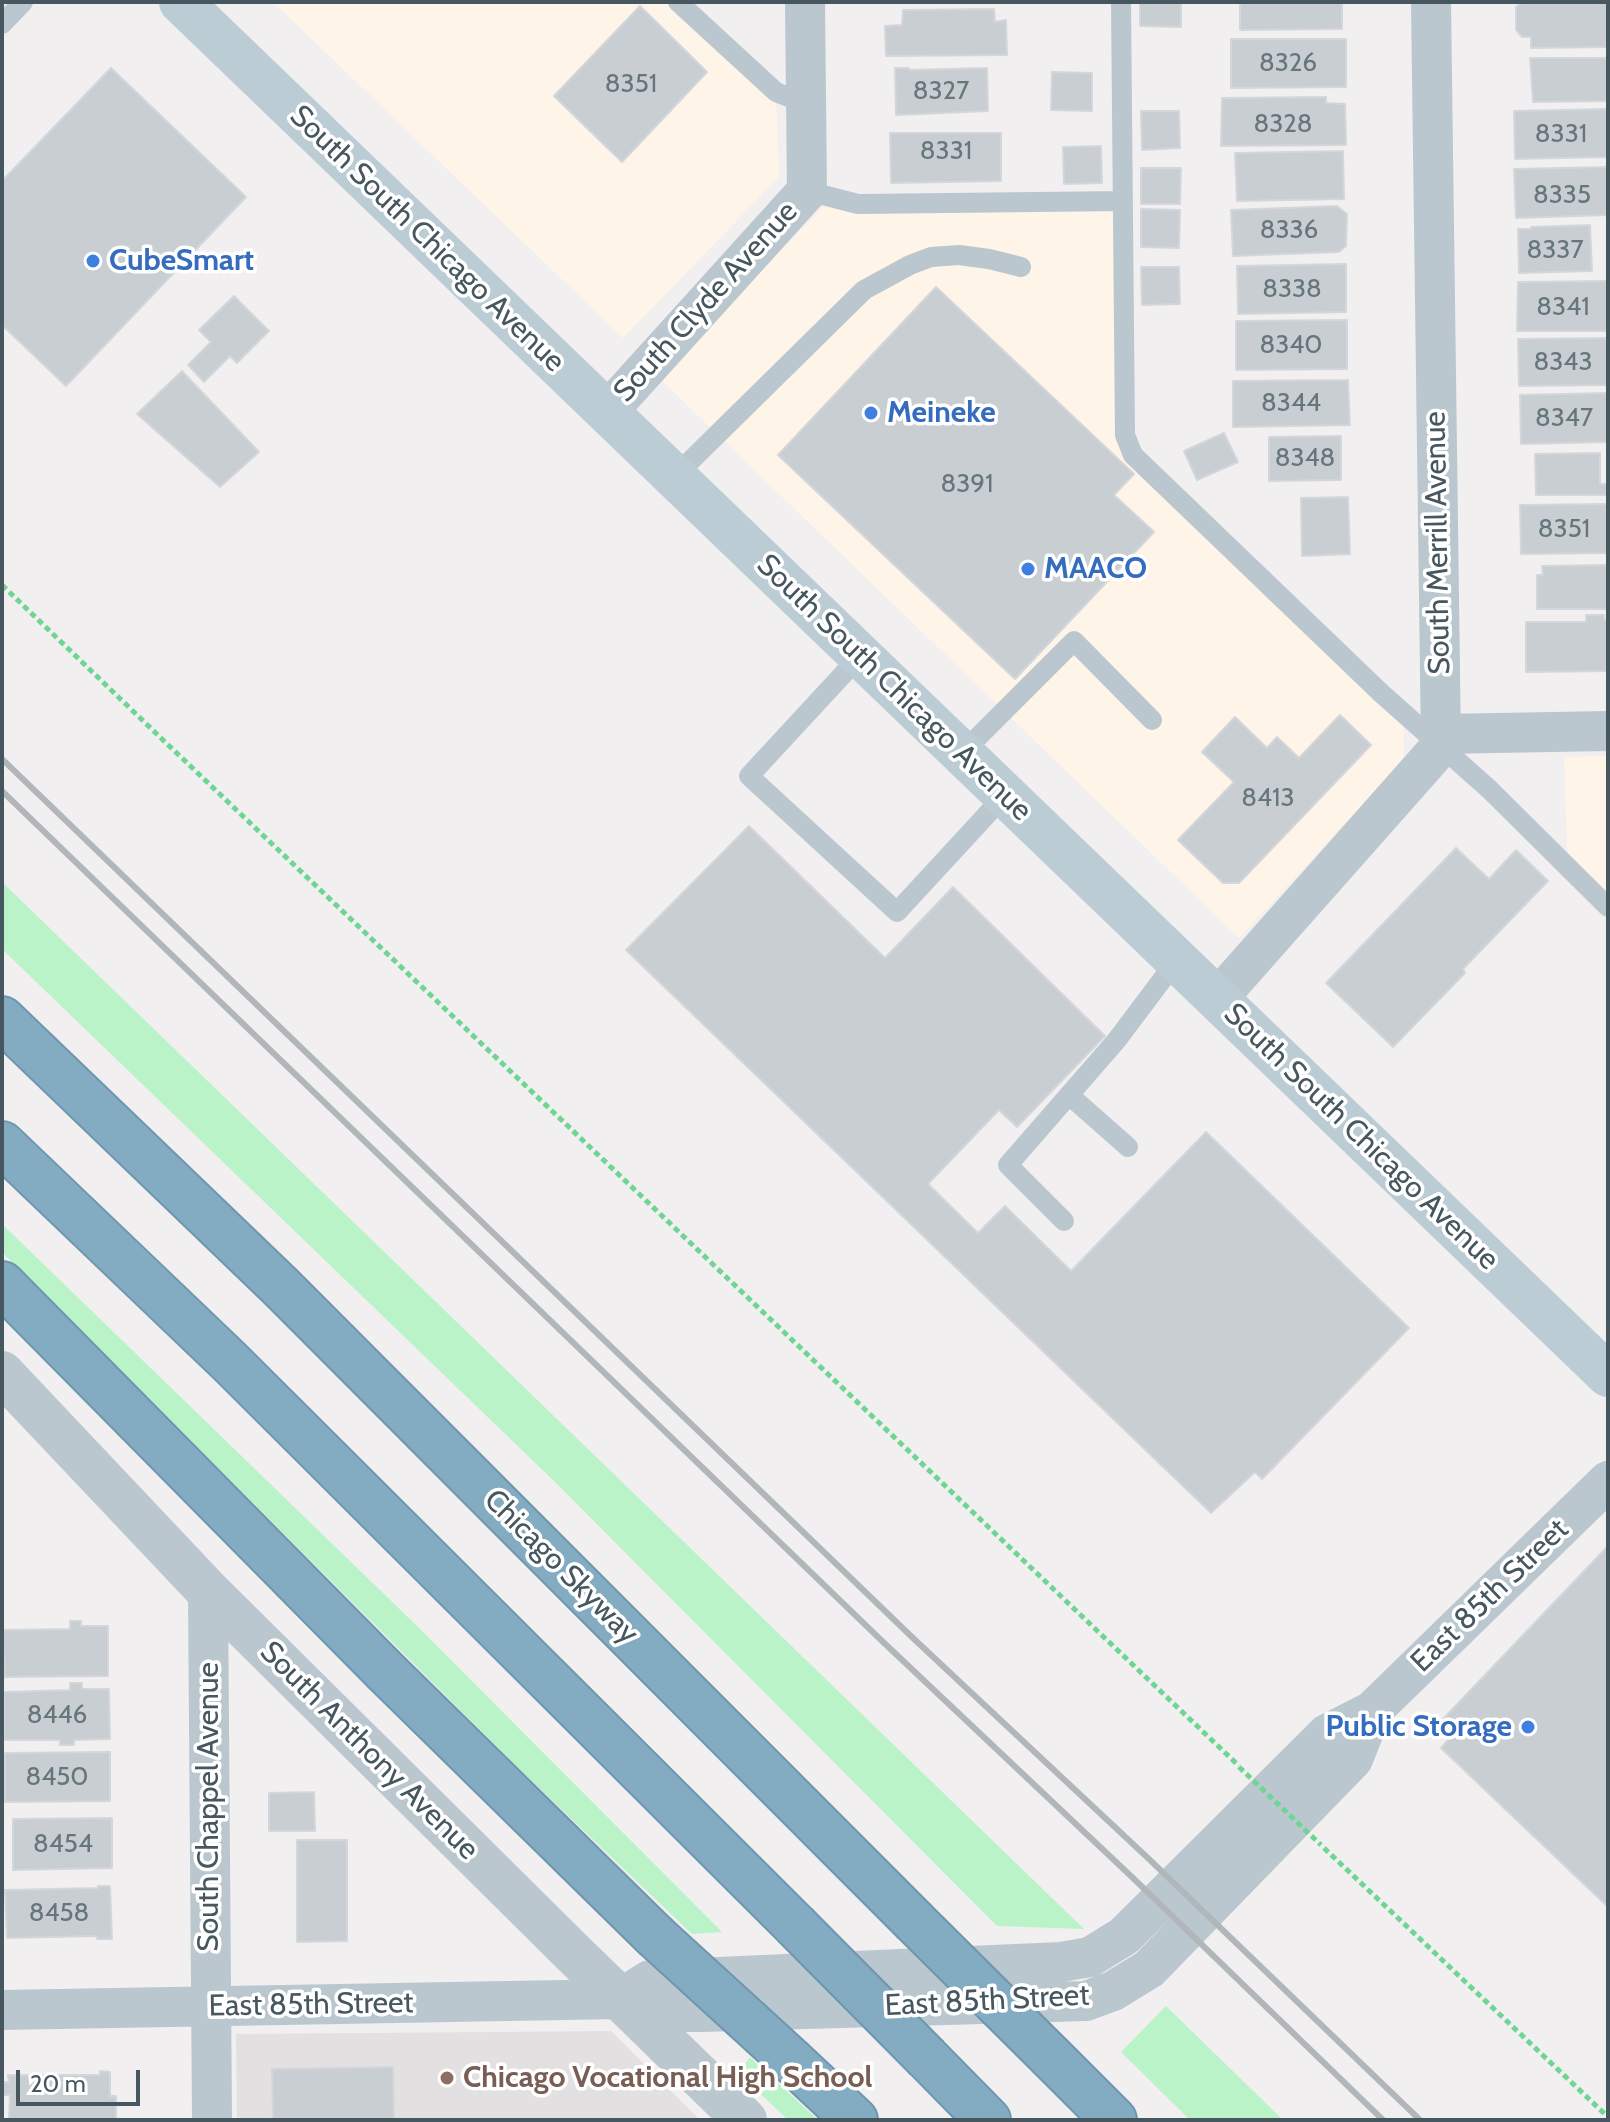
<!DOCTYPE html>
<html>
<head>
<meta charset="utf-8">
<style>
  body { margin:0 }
  #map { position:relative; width:1610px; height:2122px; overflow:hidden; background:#f2eff0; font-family:Cabin,sans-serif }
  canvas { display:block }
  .frame { position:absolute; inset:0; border:4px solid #46575f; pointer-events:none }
  .scale { position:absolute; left:16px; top:2070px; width:124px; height:36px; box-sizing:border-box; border:4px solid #46575f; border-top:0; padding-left:10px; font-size:24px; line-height:28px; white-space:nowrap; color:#46575f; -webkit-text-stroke:6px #fff; paint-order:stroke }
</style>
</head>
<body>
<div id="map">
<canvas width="1610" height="2122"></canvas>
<div class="frame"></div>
<div class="scale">20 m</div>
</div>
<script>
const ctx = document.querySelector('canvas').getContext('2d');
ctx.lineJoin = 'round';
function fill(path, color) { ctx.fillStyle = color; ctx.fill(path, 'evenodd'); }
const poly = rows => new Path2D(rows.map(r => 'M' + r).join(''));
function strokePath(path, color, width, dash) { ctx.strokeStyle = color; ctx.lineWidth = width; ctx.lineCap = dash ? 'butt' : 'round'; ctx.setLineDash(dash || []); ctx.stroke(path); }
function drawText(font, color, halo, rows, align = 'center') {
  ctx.font = font + ' Cabin,sans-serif'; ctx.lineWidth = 7; ctx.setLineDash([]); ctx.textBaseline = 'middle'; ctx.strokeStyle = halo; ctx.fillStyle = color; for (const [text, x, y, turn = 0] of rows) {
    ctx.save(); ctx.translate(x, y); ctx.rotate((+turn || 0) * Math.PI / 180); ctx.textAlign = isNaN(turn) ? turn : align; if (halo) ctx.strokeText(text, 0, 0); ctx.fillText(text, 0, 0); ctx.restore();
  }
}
fill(poly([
  [273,2,678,2,776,92,779,177,623,338],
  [832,197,1123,201,1125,435,1403,701,1404,760,1239,938,659,378],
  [1608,756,1608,913,1568,875,1564,757]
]), '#fef4e8');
fill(poly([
  [611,2031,700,2120,237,2120,236,2034]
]), '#e3e0e2');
fill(poly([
  [2,882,1084,1929,997,1926,554,1481,2,949],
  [2,1224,417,1626,722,1932,692,1934,517,1767,2,1252],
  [1166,2006,1283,2120,1190,2120,1121,2052],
  [750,2057,757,2064,818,2120,788,2120,747,2081,740,2071]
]), '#baf3c7');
const building = poly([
  [1140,2,1181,2,1181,27,1140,26,1140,2],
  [1240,2,1342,2,1342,29,1240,30,1240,2],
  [1522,2,1608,2,1608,47,1531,48,1531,37,1522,37,1516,30,1516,7,1522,2],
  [640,6,707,72,622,162,554,96,640,6],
  [994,9,995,22,1006,20,1007,55,886,56,885,26,902,25,903,10,994,9],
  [1231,39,1346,39,1346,87,1231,88,1231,39],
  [1530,58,1608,58,1608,101,1533,102,1530,58],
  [111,68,246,197,66,386,2,325,2,181,111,68],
  [895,68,909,68,909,70,987,68,988,111,896,115,895,68],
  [1052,72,1092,73,1092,111,1051,110,1052,72],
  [1326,97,1326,103,1345,104,1346,145,1221,146,1222,98,1326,97],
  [1608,109,1608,157,1515,159,1514,111,1608,109],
  [1141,111,1179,111,1180,148,1142,150,1141,111],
  [890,133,1001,133,1001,181,891,183,890,133],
  [1101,146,1102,183,1064,184,1063,147,1101,146],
  [1343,151,1344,199,1237,201,1235,153,1343,151],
  [1608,167,1608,215,1516,218,1514,169,1608,167],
  [1141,168,1181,168,1180,204,1141,204,1141,168],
  [1337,206,1347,214,1346,246,1339,252,1233,256,1231,210,1337,206],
  [1141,209,1180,210,1179,248,1141,247,1141,209],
  [1590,225,1592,271,1519,273,1518,229,1531,229,1531,227,1590,225],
  [1346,264,1346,312,1238,314,1237,266,1346,264],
  [1141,267,1179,267,1180,304,1142,305,1141,267],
  [1608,281,1608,331,1517,331,1518,282,1608,281],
  [936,287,1134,474,1114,495,1154,532,1015,679,778,455,936,287],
  [234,296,269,331,237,363,230,356,204,382,188,365,211,342,199,330,234,296],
  [1347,320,1347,369,1236,370,1236,321,1347,320],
  [1608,338,1608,385,1519,386,1518,339,1608,338],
  [182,371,259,452,220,487,137,414,182,371],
  [1348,380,1350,425,1233,427,1233,381,1348,380],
  [1608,393,1608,442,1521,444,1520,395,1608,393],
  [1224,433,1238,462,1197,480,1184,451,1224,433],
  [1341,436,1341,480,1269,481,1269,437,1341,436],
  [1600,453,1600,484,1608,484,1608,495,1536,495,1535,454,1600,453],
  [1348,497,1350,554,1302,556,1301,498,1348,497],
  [1608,504,1608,553,1521,554,1520,505,1608,504],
  [1608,565,1608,609,1537,609,1537,575,1543,575,1542,566,1608,565],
  [1586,615,1604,615,1604,620,1608,620,1608,671,1526,672,1526,622,1586,622,1586,615],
  [1340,715,1371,745,1239,883,1223,883,1178,840,1234,782,1202,752,1235,717,1267,748,1277,737,1299,758,1340,715],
  [749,826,885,958,953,887,1105,1036,1017,1127,999,1110,928,1184,978,1233,1005,1206,1071,1271,1206,1132,1409,1328,1262,1479,1255,1472,1211,1513,626,950,749,826],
  [1456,848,1489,879,1516,850,1548,881,1463,969,1465,973,1393,1047,1326,983,1456,848],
  [1608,1546,1608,1907,1441,1748,1454,1733,1442,1720,1608,1546],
  [70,1621,81,1621,81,1626,108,1626,108,1676,5,1677,2,1630,70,1629,70,1621],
  [70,1683,82,1683,82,1689,109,1689,110,1739,74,1740,74,1745,60,1745,60,1740,4,1740,4,1692,70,1690,70,1683],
  [110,1752,110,1801,5,1802,5,1753,110,1752],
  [314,1792,315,1831,269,1831,269,1793,314,1792],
  [112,1818,112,1868,13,1870,13,1819,112,1818],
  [297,1840,347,1840,347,1941,297,1942,297,1840],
  [98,1886,110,1886,112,1939,97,1939,97,1936,7,1938,5,1890,98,1888,98,1886],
  [393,2067,394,2120,273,2120,272,2069,393,2067],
  [100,2071,110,2072,110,2096,116,2096,116,2120,9,2120,10,2095,2,2095,2,2082,9,2082,8,2075,100,2075,100,2071]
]);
fill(building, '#c9ced3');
strokePath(building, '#d3d7dc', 2);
const motorway = poly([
  [2,1019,280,1286,913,1920],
  [2,1144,230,1362,795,1925],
  [2,1284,386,1672,655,1936],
  [1051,2057,1114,2120],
  [927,2058,988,2120],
  [793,2062,855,2120]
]);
strokePath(motorway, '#6e97af', 48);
strokePath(poly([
  [2,585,162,739,1239,1766],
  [1324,1848,1608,2117]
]), '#6fd592', 5, [6, 4]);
strokePath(poly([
  [678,2,776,92,806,104],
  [1121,2,1125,435,1133,455,1381,693,1489,789,1608,907],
  [2,24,23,2],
  [807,191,858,204,1123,201],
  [674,477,864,290,910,265,931,257,959,255,989,259,1021,267],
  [860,656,749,776,897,912,1005,795],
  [962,753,1074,641,1152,720],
  [1069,1095,1128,1147],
  [1064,1221,1008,1165,1116,1041,1177,960]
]), '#bac7ce', 20);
strokePath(poly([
  [607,412,807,191,805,2],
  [1441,734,1608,731],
  [1217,999,1441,746,1431,2],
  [208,1591,212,2120],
  [620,1999,650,1980,1061,1962,1090,1957,1124,1936,1327,1734,1372,1711,1608,1481],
  [2,2010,620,1999,686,2012,702,2012,1086,2001,1113,1991,1149,1969,1353,1759,1372,1711]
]), '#bac7ce', 40);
strokePath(poly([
  [2,1373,208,1591,571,1951,745,2120]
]), '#bac7ce', 44);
strokePath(poly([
  [181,2,1608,1375]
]), '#bbccd5', 44);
strokePath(motorway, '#83acc3', 44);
strokePath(poly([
  [2,759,914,1639,1150,1860,1420,2120],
  [2,791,881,1640,1133,1878,1383,2120]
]), '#b1b6bb', 6);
const motorwayBridge = poly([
  [913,1920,1051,2057],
  [795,1925,927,2058],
  [655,1936,793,2062]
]);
strokePath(motorwayBridge, '#6e97af', 48, []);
strokePath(poly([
  [1239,1767,1321,1845]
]), '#6fd592', 5, [6, 4]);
strokePath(motorwayBridge, '#83acc3', 44);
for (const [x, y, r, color] of [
  [93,261,8,"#3f7fe0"],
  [871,413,8,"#3f7fe0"],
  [1028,569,8,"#3f7fe0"],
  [1528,1727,8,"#3f7fe0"],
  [447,2078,8,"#8d6e63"]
]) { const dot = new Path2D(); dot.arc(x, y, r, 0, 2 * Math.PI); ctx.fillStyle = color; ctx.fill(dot); strokePath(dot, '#fff', 3); }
drawText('26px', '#67757c', null, [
  ["8326",1288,63],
  ["8351",631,84],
  ["8327",941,91],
  ["8328",1283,124],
  ["8331",1561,134],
  ["8331",946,151],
  ["8335",1562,195],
  ["8336",1289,230],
  ["8337",1555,250],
  ["8338",1292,289],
  ["8341",1563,307],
  ["8340",1291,345],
  ["8343",1563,362],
  ["8344",1291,403],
  ["8347",1564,418],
  ["8348",1305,458],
  ["8391",967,484],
  ["8351",1564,529],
  ["8413",1268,798],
  ["8446",57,1715],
  ["8450",57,1777],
  ["8454",63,1844],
  ["8458",59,1913]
]);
drawText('30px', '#46575f', '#fff', [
  ["South South Chicago Avenue",427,239,44],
  ["South Clyde Avenue",706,302,-48],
  ["South Merrill Avenue",1438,543,-91],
  ["South South Chicago Avenue",894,688,44],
  ["South South Chicago Avenue",1361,1137,44],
  ["Chicago Skyway",561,1567,45],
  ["East 85th Street",1490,1596,-44],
  ["South Anthony Avenue",369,1751,45],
  ["South Chappel Avenue",209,1807,-90],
  ["East 85th Street",987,2001,-3],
  ["East 85th Street",311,2005,-1]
]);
drawText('bold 30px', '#366cbe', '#fff', [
  ["CubeSmart",109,261],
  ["Meineke",887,413],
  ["MAACO",1044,569],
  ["Public Storage",1512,1727,"right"]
], 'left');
drawText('bold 30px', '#785e54', '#fff', [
  ["Chicago Vocational High School",463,2078]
], 'left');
</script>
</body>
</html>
